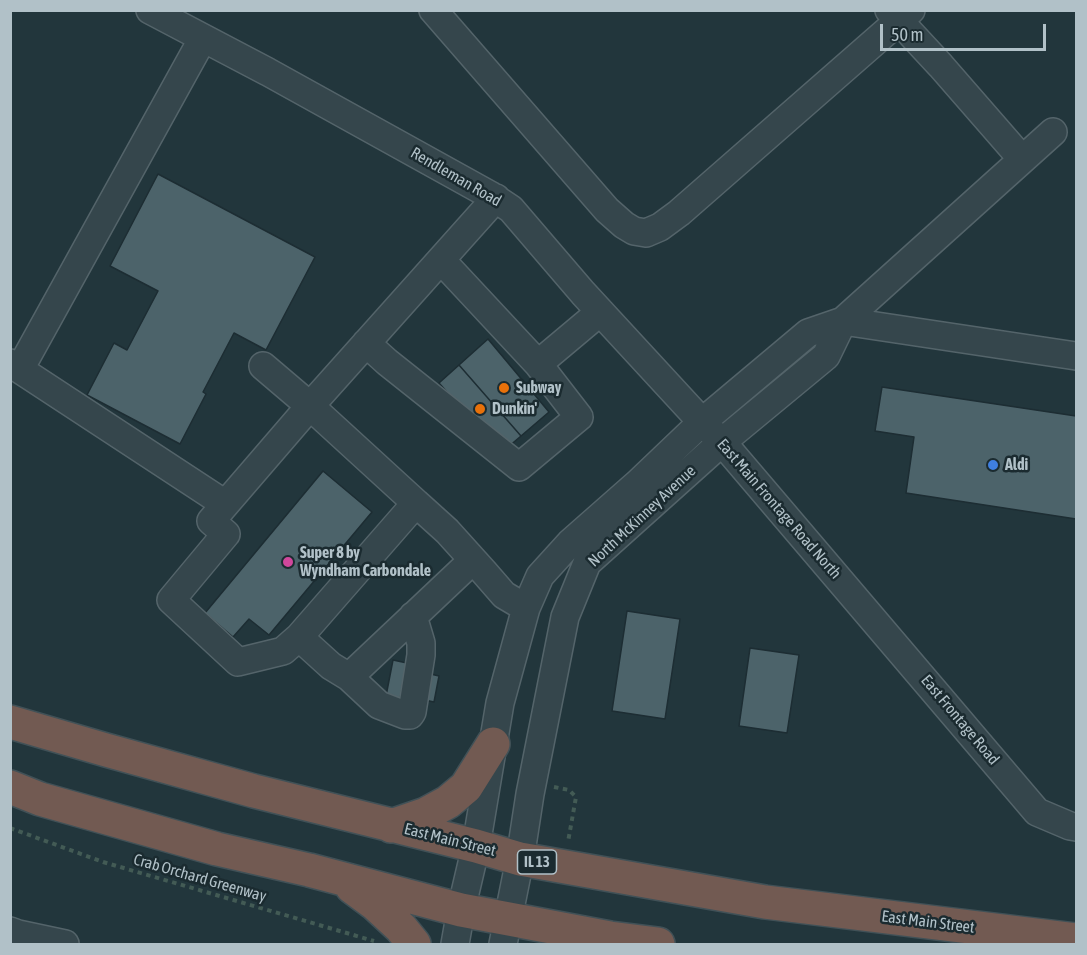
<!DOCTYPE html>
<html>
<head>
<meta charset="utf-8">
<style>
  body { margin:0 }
  #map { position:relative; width:1087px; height:955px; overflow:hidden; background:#22363c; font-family:"Asap Condensed",sans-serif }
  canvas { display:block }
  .frame { position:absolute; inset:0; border:12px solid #b1c1c8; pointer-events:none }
  .scale { position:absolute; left:880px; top:24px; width:166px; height:27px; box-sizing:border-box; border:3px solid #b1c1c8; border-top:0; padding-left:8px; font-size:18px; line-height:21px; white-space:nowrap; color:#b1c1c8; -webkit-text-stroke:4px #1b2b30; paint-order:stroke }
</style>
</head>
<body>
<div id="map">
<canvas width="1087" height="955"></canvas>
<div class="frame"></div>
<div class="scale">50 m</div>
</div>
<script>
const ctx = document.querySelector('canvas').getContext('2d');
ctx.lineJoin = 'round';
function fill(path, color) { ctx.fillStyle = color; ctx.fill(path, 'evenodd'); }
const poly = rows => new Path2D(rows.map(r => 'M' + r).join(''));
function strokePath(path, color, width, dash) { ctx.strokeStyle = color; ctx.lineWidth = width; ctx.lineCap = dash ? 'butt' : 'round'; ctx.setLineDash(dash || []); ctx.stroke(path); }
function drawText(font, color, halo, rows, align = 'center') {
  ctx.font = font + ' "Asap Condensed",sans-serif'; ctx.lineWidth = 5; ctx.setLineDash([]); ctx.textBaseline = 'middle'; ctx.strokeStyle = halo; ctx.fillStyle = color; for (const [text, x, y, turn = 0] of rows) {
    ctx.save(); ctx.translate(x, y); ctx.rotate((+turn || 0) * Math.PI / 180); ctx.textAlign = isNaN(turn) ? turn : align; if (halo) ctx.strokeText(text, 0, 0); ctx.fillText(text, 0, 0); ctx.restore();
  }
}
const building = poly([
  [158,174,315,257,266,350,234,333,203,392,206,394,180,444,87,395,114,343,127,350,158,291,110,266,158,174],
  [488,339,549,412,521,436,459,365,488,339],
  [459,365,521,436,501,453,439,383,459,365],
  [882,387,1076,416,1076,519,906,493,914,437,875,431,882,387],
  [323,471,372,512,269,635,249,619,233,637,205,613,323,471],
  [627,611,680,619,665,719,612,711,627,611],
  [750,648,799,655,787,733,739,726,750,648],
  [393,660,407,663,400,699,386,696,393,660],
  [406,668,439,676,434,702,401,695,406,668]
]);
fill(building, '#4c636a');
strokePath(building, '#1d2d33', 1.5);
const minor = poly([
  [150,10,268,72,490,195,511,209,583,293,702,422,722,442,1037,812,1070,826,1076,827],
  [433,10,607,210,624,225,634,231,646,233,660,227,679,213,911,10],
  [889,10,941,66,1022,159],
  [441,260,538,364],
  [843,321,1076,356],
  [366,343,387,362,519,467,579,417,538,364,600,312],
  [10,363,225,504],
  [263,366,310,406,416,503],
  [20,369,203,38],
  [473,560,349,677,331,666,299,637,416,503,447,531,484,572,504,595,526,608],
  [299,637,283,651,238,662,171,600,226,534,211,521,310,406,496,198],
  [349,677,379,705,405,715,410,715,412,712,421,655,421,643,413,616],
  [10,931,18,934,65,944],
  [455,944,461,910,476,846,500,703,526,608,540,576,570,543,637,484,702,422,808,333,843,321,1053,132],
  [503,944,520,859,530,794,565,617,587,563,722,442,826,356,843,321]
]);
const highway = poly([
  [10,722,106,750,254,791,476,846,520,859,765,902,1076,940],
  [10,787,40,799,217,849,309,870,461,910,610,938,658,944],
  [391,826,426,814,448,802,466,787,493,744],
  [352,887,375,904,401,928,414,944]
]);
strokePath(minor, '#54646a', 30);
strokePath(highway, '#415157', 36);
strokePath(poly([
  [554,787,569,790,576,797,568,842],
  [10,828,103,862,374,941]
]), '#435b55', 4, [4.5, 4.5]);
strokePath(minor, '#35464c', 27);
strokePath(highway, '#725a52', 33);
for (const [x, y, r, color] of [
  [504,388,6,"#e8710a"],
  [480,409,6,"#e8710a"],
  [993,465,6,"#3f7fe0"],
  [288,562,6,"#d1479c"]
]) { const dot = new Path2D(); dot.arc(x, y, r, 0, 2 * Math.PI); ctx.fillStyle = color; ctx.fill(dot); strokePath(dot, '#1b2b30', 2); }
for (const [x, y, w] of [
  [537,862,39]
]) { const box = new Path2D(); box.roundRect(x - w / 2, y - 12, w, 24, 4.5); ctx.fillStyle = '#1b2b30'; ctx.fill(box); strokePath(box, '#b1c1c8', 1.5); }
drawText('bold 15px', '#b1c1c8', null, [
  ["IL 13",537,862]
]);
drawText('16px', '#b1c1c8', '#1b2b30', [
  ["Rendleman Road",456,177,30],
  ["East Main Frontage Road North",779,509,49],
  ["North McKinney Avenue",642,516,-43],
  ["East Frontage Road",960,720,50],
  ["East Main Street",450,840,14],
  ["Crab Orchard Greenway",200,878,16],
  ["East Main Street",928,922,7]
]);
drawText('bold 16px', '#b1c1c8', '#1b2b30', [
  ["Subway",516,388],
  ["Dunkin'",492,409],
  ["Aldi",1005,465],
  ["Super 8 by",300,553],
  ["Wyndham Carbondale",300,571]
], 'left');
</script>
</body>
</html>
